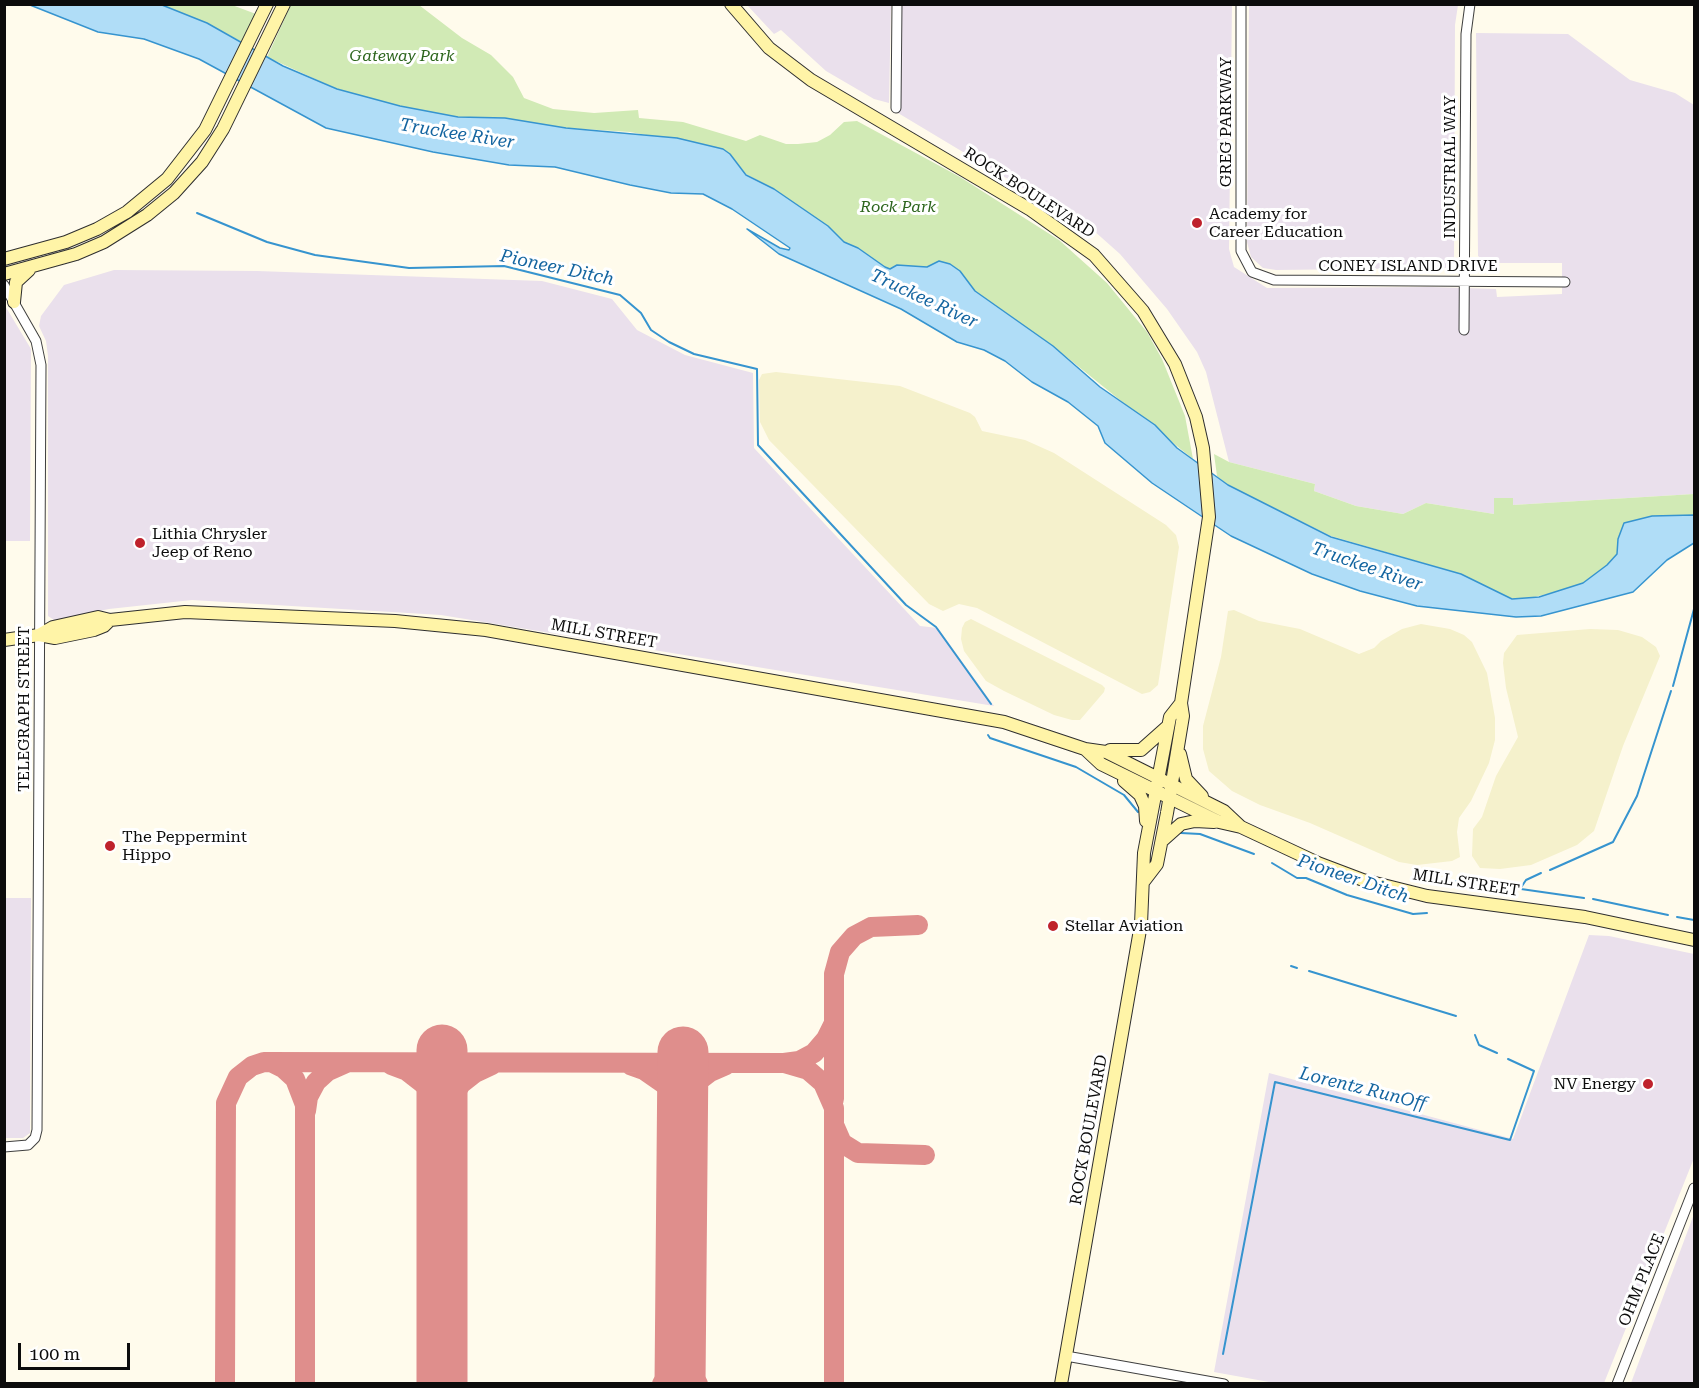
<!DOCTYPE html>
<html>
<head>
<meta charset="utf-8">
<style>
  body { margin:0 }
  #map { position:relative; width:1699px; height:1388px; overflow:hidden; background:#fffbec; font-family:"Roboto Serif",serif }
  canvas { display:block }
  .frame { position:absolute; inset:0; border:6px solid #0c0c0c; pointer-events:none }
  .scale { position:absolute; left:18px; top:1343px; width:112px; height:27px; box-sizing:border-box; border:3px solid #0c0c0c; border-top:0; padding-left:8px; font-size:18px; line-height:21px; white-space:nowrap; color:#0c0c0c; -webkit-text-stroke:4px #fff; paint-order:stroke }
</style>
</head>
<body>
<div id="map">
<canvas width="1699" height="1388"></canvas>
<div class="frame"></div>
<div class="scale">100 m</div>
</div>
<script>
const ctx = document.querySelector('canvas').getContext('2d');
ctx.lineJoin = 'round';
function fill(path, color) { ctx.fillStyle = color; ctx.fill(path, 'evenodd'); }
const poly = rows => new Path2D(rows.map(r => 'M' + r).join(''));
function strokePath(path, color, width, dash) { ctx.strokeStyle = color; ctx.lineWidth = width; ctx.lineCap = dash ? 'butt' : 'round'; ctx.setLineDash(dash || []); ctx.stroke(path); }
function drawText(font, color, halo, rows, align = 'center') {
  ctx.font = font + ' "Roboto Serif",serif'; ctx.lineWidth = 6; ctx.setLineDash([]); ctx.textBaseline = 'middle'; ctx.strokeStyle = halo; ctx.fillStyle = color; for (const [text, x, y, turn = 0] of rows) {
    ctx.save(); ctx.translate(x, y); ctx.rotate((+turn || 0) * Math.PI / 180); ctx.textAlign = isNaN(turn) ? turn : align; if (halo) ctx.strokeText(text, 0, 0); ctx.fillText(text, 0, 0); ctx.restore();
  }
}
fill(poly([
  [747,5,891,5,889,103,874,99,826,71,781,30,774,34],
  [900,5,1232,5,1229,249,1234,267,1267,288,1431,287,1496,289,1497,297,1562,294,1562,263,1487,263,1478,256,1476,33,1568,34,1630,80,1675,93,1694,105,1694,494,1513,505,1494,498,1494,514,1426,503,1403,514,1356,506,1314,491,1315,484,1229,462,1206,372,1197,352,1167,309,1120,254,1093,230,898,113],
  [1249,5,1458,5,1455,25,1454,261,1451,268,1276,270,1263,268,1251,257,1247,242],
  [114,270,257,271,542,281,612,299,637,330,685,355,753,373,754,448,920,626,938,628,994,706,441,615,192,600,109,609,54,620,48,616,48,356,46,341,39,326,41,316,64,285],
  [4,304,31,349,30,541,5,541],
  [4,898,31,898,30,1133,23,1138,5,1138],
  [1589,935,1609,936,1694,954,1694,1158,1604,1383,1280,1384,1214,1372,1269,1073,1513,1139],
  [1694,1214,1694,1383,1631,1383]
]), '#eae0ec');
fill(poly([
  [776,372,900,386,970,413,975,417,982,431,1025,440,1054,453,1166,525,1176,535,1179,547,1158,685,1150,692,1142,694,977,608,959,604,943,611,929,604,769,440,760,422,759,380,762,374],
  [1234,610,1259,621,1300,629,1359,654,1374,648,1381,641,1402,629,1421,624,1450,629,1464,635,1472,642,1487,673,1495,718,1495,740,1489,763,1471,801,1459,818,1457,832,1460,857,1452,861,1417,865,1399,862,1310,823,1260,805,1232,791,1209,771,1203,749,1203,726,1221,657,1228,611],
  [971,619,1102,685,1105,688,1104,692,1080,720,1072,720,1054,715,1004,691,986,681,964,651,961,639,962,628,965,622],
  [1590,629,1618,630,1642,637,1656,647,1660,656,1623,746,1594,831,1577,845,1531,865,1500,869,1480,868,1472,856,1473,829,1482,817,1496,776,1518,737,1506,688,1503,663,1504,653,1517,635]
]), '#f5f1cc');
fill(poly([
  [162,5,232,5,256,14,242,42,207,23],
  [291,5,419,5,462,38,491,55,513,77,524,98,553,109,594,113,638,110,639,118,683,122,746,141,760,135,786,144,798,144,817,142,830,135,844,122,857,121,960,177,1059,240,1107,283,1147,332,1162,359,1185,416,1193,459,1053,346,975,291,960,271,950,264,939,261,927,267,897,265,890,269,885,267,858,248,844,242,828,226,774,189,746,174,730,154,722,149,630,132,566,128,505,118,458,117,400,106,337,89,267,57],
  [1214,454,1229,462,1315,484,1314,491,1356,506,1403,514,1426,503,1494,514,1494,498,1513,498,1513,505,1694,494,1694,515,1652,516,1624,523,1618,539,1617,554,1607,565,1583,583,1561,591,1520,600,1504,597,1461,574,1331,536,1228,485,1217,476]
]), '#d1eab5');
const water = poly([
  [30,5,162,5,207,23,283,66,337,89,400,106,458,117,505,118,566,128,677,138,723,149,730,154,746,175,774,189,828,226,844,242,858,248,885,267,890,269,897,265,927,267,939,261,950,264,960,271,975,291,1053,346,1100,387,1155,425,1177,448,1228,485,1331,537,1461,574,1512,599,1539,597,1583,583,1607,565,1617,554,1618,539,1624,523,1652,516,1694,515,1694,543,1667,560,1633,592,1541,616,1516,617,1417,606,1360,591,1312,574,1231,536,1152,483,1105,443,1098,426,1068,402,1032,382,1005,361,984,350,957,342,901,309,779,254,747,229,780,248,789,250,790,248,732,209,703,194,671,193,630,185,555,167,509,165,433,152,326,128,199,59,144,39,98,32,30,5]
]);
fill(water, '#b0ddf7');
strokePath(water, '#3694cf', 1.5);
strokePath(poly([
  [197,213,267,242,315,255,409,268,504,266,620,295,641,313,651,330,669,342,694,354,757,369,758,445,906,605,936,627,991,704],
  [1673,686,1694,609],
  [988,735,990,738,1076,767,1124,795,1138,812],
  [1181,833,1200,834,1254,854],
  [1272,863,1297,878,1306,878,1347,895,1413,914,1427,913],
  [1550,870,1613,842,1637,796,1671,691],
  [1452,884,1458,880,1520,889,1526,880,1541,873],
  [1521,889,1584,898],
  [1593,899,1668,915],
  [1677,917,1694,920],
  [1291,966,1297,968],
  [1309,971,1456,1016],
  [1475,1035,1479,1045,1497,1053],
  [1223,1354,1275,1082,1510,1140,1534,1071,1508,1059]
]), '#3694cf', 2);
strokePath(poly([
  [271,1062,283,1068,295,1079,305,1105,305,1384],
  [784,1063,799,1061,814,1053,826,1039,833,1025],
  [391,1065,407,1071,425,1085,438,1107,442,1126],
  [630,1065,644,1070,667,1086,682,1107],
  [834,1099,834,974,840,952,854,936,871,927,918,925],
  [682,1107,697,1082,710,1072,726,1065],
  [306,1111,308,1097,316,1082,328,1071,346,1063],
  [443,1123,449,1102,461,1084,475,1073,492,1065],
  [835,1127,842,1143,858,1153,925,1155],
  [681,1340,687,1365,698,1384],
  [225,1384,226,1103,238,1077,252,1066,264,1062,784,1063,808,1070,823,1083,834,1108,834,1384],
  [662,1384,673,1366,681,1338]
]), '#df8e8c', 20);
strokePath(poly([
  [442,1384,442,1050],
  [680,1384,683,1052]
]), '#df8e8c', 51);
const minor = poly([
  [1241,4,1241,251,1252,272,1274,280,1565,282],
  [896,108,897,4],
  [4,285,36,341,41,365,37,1130,35,1138,28,1145,4,1147],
  [1464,330,1466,34,1470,4],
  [1066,1356,1224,1384],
  [1617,1384,1694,1188]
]);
const secondary = poly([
  [731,4,769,48,811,80,1031,210,1094,255,1143,311,1175,364,1196,417,1203,448,1209,517,1181,703,1183,716,1167,813,1157,864,1144,881],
  [4,259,66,242,97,229,127,212,167,179,205,130,267,4],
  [4,274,76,254,104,242,147,215,174,193,202,162,223,129,284,4],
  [14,302,16,282,29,270],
  [39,635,55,638,94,630,104,626,110,620],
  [4,640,39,635,53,627,98,617,110,620,185,612,395,621,486,630,1004,722,1085,749,1106,752,1224,811,1241,827],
  [1085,749,1101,764,1219,822,1241,827,1318,863,1363,880,1427,896,1585,917,1694,940],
  [1110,750,1141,750,1168,726],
  [1180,754,1186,779,1202,796],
  [1124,781,1140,795,1145,806,1146,821],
  [1163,840,1181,824,1195,821,1214,822],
  [1061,1384,1141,924,1144,853,1170,717,1181,703]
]);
strokePath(minor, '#3f3f3f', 11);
strokePath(secondary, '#2e2e2e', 14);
strokePath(minor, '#fff', 9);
strokePath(secondary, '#fff4a7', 12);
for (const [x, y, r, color] of [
  [1197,223,6,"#bf222c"],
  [140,543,6,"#bf222c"],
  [110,846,6,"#bf222c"],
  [1053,926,6,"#bf222c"],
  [1648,1084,6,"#bf222c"]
]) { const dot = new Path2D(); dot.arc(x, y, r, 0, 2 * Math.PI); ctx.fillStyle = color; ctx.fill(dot); strokePath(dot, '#fff', 2); }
drawText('italic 16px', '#2c651c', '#fff', [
  ["Gateway Park",402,56],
  ["Rock Park",898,207]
]);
drawText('16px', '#0c0c0c', '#fff', [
  ["GREG PARKWAY",1226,122,-90],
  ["INDUSTRIAL WAY",1450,167,-90],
  ["ROCK BOULEVARD",1029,193,33],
  ["CONEY ISLAND DRIVE",1408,266],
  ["MILL STREET",604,634,10],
  ["TELEGRAPH STREET",24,709,-90],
  ["MILL STREET",1466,883,9],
  ["ROCK BOULEVARD",1089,1130,-80],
  ["OHM PLACE",1642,1280,-68]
]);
drawText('16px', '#0c0c0c', '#fff', [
  ["Academy for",1209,214],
  ["Career Education",1209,232],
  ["Lithia Chrysler",152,534],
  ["Jeep of Reno",152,552],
  ["The Peppermint",122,837],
  ["Hippo",122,855],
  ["Stellar Aviation",1065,926],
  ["NV Energy",1636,1084,"right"]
], 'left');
drawText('italic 18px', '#1465a0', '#fff', [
  ["Truckee River",457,134,9],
  ["Pioneer Ditch",557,268,12],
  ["Truckee River",924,299,25],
  ["Truckee River",1367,567,19],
  ["Pioneer Ditch",1353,879,19],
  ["Lorentz RunOff",1363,1089,14]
]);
</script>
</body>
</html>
